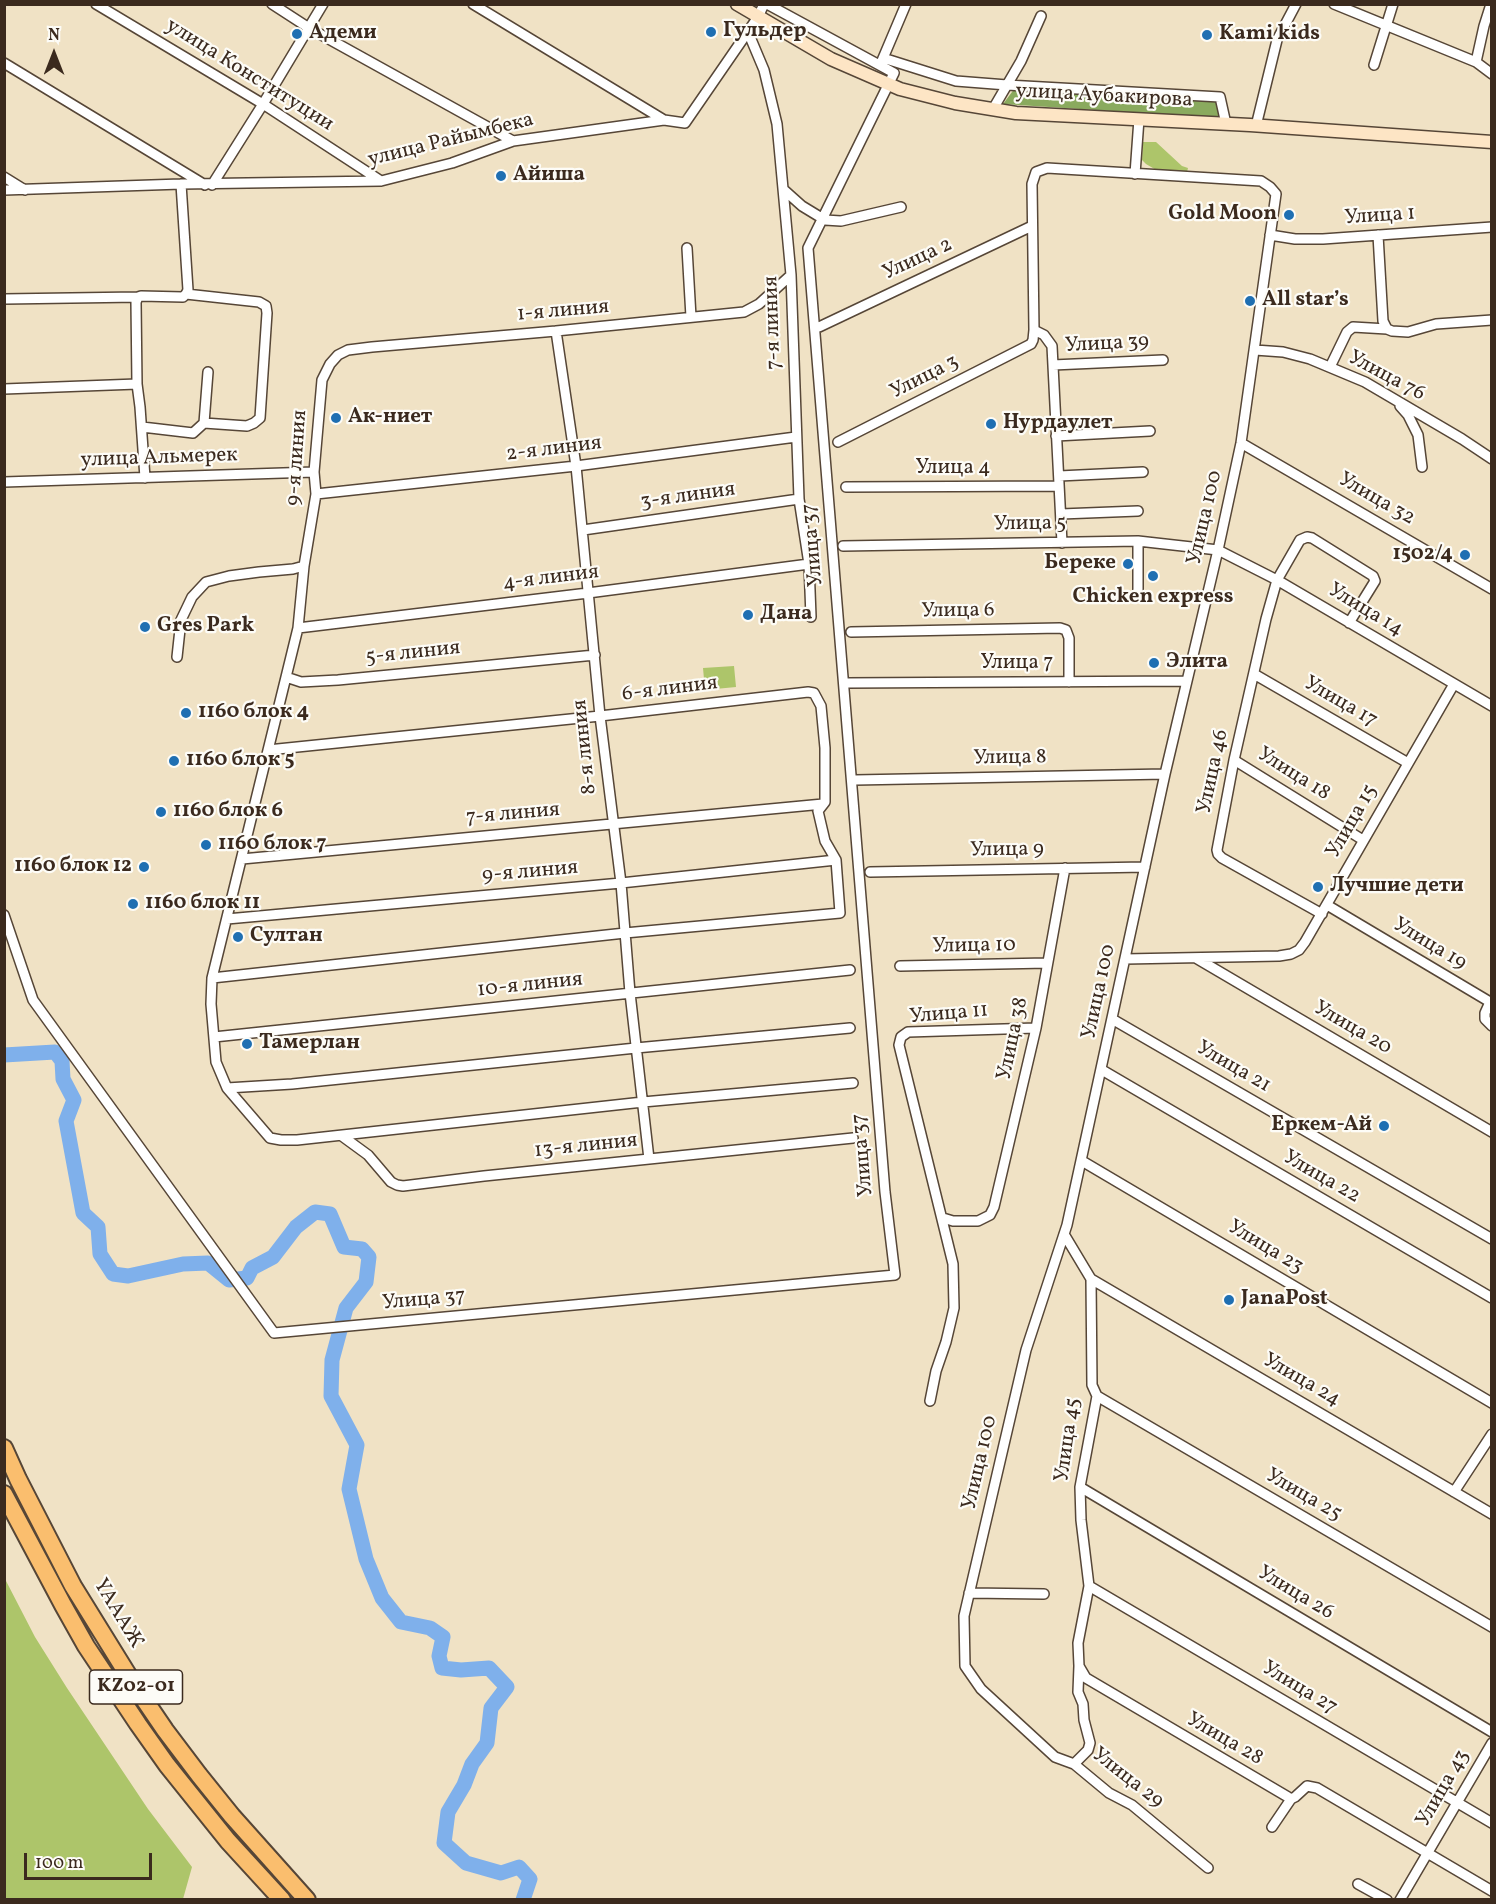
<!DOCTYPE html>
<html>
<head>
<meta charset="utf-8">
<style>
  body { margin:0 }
  #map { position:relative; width:1496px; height:1904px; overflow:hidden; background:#f0e2c5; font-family:Vollkorn,serif }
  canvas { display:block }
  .frame { position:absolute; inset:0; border:6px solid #3b2a1e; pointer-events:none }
  .north { position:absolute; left:24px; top:24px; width:60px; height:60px; -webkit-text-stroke:4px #fdfcf7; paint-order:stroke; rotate:0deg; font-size:16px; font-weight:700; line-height:24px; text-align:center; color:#3b2a1e }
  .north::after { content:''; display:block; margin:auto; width:21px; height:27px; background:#3b2a1e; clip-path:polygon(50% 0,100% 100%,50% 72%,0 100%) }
  .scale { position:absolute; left:24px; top:1853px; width:128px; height:27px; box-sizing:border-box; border:3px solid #3b2a1e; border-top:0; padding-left:8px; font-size:18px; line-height:21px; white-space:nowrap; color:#3b2a1e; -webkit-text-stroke:4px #fdfcf7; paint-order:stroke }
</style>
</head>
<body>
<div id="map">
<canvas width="1496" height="1904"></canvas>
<div class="frame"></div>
<div class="north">N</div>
<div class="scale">100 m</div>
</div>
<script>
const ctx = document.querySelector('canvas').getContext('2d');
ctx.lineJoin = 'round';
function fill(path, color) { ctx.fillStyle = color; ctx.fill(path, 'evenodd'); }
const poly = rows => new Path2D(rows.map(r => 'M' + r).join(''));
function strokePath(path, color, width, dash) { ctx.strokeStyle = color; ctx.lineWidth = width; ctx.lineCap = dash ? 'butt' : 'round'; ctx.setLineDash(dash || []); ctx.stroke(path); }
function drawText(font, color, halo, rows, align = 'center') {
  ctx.font = font + ' Vollkorn,serif'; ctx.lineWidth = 4.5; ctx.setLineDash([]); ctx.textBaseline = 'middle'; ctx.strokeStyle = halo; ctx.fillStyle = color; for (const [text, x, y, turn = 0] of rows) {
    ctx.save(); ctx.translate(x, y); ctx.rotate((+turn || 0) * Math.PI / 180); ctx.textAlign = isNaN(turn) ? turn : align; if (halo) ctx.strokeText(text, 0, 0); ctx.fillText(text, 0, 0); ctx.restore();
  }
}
fill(poly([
  [1143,142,1156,142,1182,166,1188,168,1187,172,1158,171,1146,164,1142,160],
  [734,666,736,687,705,690,703,668],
  [5,1579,35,1637,67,1688,148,1809,192,1867,183,1899,5,1899]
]), '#adc56a');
fill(poly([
  [1015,88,1218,101,1218,118,1003,104]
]), '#8aaa5e');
strokePath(poly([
  [4,1055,55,1052,62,1061,63,1079,74,1100,66,1121,83,1213,98,1227,100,1254,113,1274,128,1276,183,1264,208,1263,229,1280,247,1278,252,1268,273,1257,296,1227,315,1212,330,1214,344,1247,362,1249,369,1257,366,1282,346,1308,332,1360,331,1396,357,1445,349,1489,366,1559,382,1598,401,1622,430,1628,443,1637,439,1656,442,1668,461,1670,489,1668,507,1687,491,1708,487,1743,472,1764,464,1785,448,1812,444,1843,466,1863,501,1873,519,1867,530,1879,523,1900]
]), '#7fb0eb', 15);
const minor = poly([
  [96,4,263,104,381,181],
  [272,4,309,28,513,141],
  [473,4,664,120],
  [1334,4,1476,62,1492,74],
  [748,32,764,70,777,124,791,275,799,499,809,564,811,617],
  [883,58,956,81,1007,85,1220,97,1226,124],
  [1476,62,1484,26,1491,4],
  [4,63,205,185],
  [881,63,906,4],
  [1374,65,1393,4],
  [993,109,1021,61,1041,16],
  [1256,126,1277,40,1296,4],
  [1135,174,1139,119],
  [4,177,25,190],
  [212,185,263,104,323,4],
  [783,189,802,206,825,220,841,221,901,207],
  [4,190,181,184,381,181,452,163,513,141,664,120,685,123,758,17,764,4],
  [1270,235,1295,239,1323,239,1492,227],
  [1378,235,1383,321,1387,329,1392,331,1408,332,1436,324,1492,320],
  [687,248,691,317],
  [4,299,138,297],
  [819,327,1032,226],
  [1034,330,1044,335,1052,346,1062,543],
  [556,331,576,466,600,716,621,883,630,993,649,1159],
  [1255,350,1283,352,1310,359,1365,382,1462,439,1492,459],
  [1053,365,1163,360],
  [1330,367,1347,332,1353,327,1387,329],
  [4,389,137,384],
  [1400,406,1408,415,1418,435,1422,467],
  [204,423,208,372],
  [142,427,193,433,204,423,247,426,254,423,260,418,267,313,266,306,259,302,186,294],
  [1056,436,1150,431],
  [838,442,1031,344,1033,340,1034,330,1032,184,1036,172,1047,168,1261,181,1270,187,1276,194,1241,443,1218,550,1165,774,1067,1225,1026,1350,964,1616,965,1666,981,1689,1055,1757,1074,1764],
  [1241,443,1492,589],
  [1059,476,1143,472],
  [145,478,140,407,137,384,136,302,138,297,141,296,183,297,186,294,188,290,181,184],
  [4,482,314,472],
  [846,487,1059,486],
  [316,494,576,466,796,437],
  [1061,514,1138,511],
  [583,530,799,499],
  [843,546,1138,541,1218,550,1277,580,1492,706],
  [1138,592,1138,541],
  [298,628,588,593,809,564],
  [851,632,1060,628,1066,630,1069,638,1069,682],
  [595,655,338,680,301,682,286,677,298,628,304,566,316,494,314,472,322,380,330,364,338,355,348,350,372,347,556,331,744,312,759,304,791,275],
  [177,657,181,620,192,597,206,582,229,576,259,572,293,569,304,566],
  [1254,674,1408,763],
  [286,677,212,978,211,1004,216,1062,227,1088,270,1138,281,1140,297,1140,643,1102,853,1083],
  [847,683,1187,681],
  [1234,760,1363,840],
  [855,780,1165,774],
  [242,859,823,804],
  [870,872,1145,867],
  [1327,905,1490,1002,1485,1013,1485,1019,1492,1026],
  [1322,914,1222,858,1218,854,1217,850,1234,760,1266,619,1277,580,1300,540,1307,537,1312,538,1373,576,1375,581,1349,623],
  [4,915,33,1000,274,1333,895,1275,885,1192,808,248,894,73,767,4],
  [227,919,621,883,836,860],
  [1196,958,1492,1132],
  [1125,959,1279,956,1291,954,1299,950,1305,942,1454,684],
  [900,966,1047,963],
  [212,978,625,933,840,913,836,860,825,841,818,811,825,802,825,748,821,706,814,693,808,692,600,716,268,750],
  [1112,1019,1492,1239],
  [214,1037,850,970],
  [1102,1070,1492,1298],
  [227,1088,292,1084,636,1048,850,1028],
  [342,1136,368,1155,391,1182,397,1185,403,1186,484,1176,853,1138],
  [1082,1161,1492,1403],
  [943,1218,953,1221,978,1221,990,1215,994,1207,1036,1028,1065,868],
  [1064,1234,1091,1279,1092,1385,1097,1396,1080,1487,1081,1520,1089,1586,1078,1643,1079,1666,1086,1678,1288,1797,1291,1799,1295,1797,1307,1786,1317,1788,1492,1891],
  [1091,1279,1492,1514],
  [1097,1396,1492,1627],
  [930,1401,936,1371,946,1342,954,1308,953,1264,899,1045,901,1037,908,1032,1036,1028],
  [1080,1487,1492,1732],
  [1454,1492,1492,1434],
  [1089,1586,1492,1823],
  [969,1593,1044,1594],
  [1079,1666,1078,1692,1083,1704,1084,1720,1090,1743,1088,1750,1074,1764,1109,1793,1132,1805,1208,1868],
  [1272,1827,1291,1799],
  [1358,1884,1387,1900],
  [1400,1900,1492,1743]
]);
const secondary = poly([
  [737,4,831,59,900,89,955,103,1016,113,1250,125,1492,142]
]);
const motorway = poly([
  [4,1448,18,1479,73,1586,133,1683,165,1730,199,1775,232,1816,307,1900],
  [4,1494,63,1605,86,1646,138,1724,167,1765,228,1841,282,1900]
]);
strokePath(minor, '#564637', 12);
strokePath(secondary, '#564637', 15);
strokePath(motorway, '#564637', 20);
strokePath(minor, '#fff', 9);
strokePath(secondary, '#fde5c5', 12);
strokePath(motorway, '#fabe6e', 16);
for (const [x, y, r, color] of [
  [711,32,6,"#1f6fb2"],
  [297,34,6,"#1f6fb2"],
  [1207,35,6,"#1f6fb2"],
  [501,176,6,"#1f6fb2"],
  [1289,215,6,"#1f6fb2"],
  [1250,301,6,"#1f6fb2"],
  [336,418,6,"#1f6fb2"],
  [991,424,6,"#1f6fb2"],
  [1465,555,6,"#1f6fb2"],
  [1128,564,6,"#1f6fb2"],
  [1153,576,6,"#1f6fb2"],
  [748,615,6,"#1f6fb2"],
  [145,627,6,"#1f6fb2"],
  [1154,663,6,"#1f6fb2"],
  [186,713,6,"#1f6fb2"],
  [174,761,6,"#1f6fb2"],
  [161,812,6,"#1f6fb2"],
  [206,845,6,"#1f6fb2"],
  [144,867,6,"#1f6fb2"],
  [1318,887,6,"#1f6fb2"],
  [133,904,6,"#1f6fb2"],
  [238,937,6,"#1f6fb2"],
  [247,1044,6,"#1f6fb2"],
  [1384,1126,6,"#1f6fb2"],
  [1229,1300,6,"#1f6fb2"]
]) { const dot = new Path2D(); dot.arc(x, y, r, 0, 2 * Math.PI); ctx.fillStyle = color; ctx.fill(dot); strokePath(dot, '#fdfcf7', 2); }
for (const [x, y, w] of [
  [136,1687,93]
]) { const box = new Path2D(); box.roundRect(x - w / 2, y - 17, w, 34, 4.5); ctx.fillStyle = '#fdfcf7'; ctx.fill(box); strokePath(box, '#3b2a1e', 1.5); }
drawText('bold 20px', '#3b2a1e', null, [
  ["KZ02-01",136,1687]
]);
drawText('bold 21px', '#3b2a1e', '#fdfcf7', [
  ["Гульдер",723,32],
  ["Адеми",309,34],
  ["Kami kids",1219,35],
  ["Айиша",513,176],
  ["Gold Moon",1277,215,"right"],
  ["All star’s",1262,301],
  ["Ак-ниет",348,418],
  ["Нурдаулет",1003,424],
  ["1502/4",1453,555,"right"],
  ["Береке",1116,564,"right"],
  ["Chicken express",1153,598,"center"],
  ["Дана",760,615],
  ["Gres Park",157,627],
  ["Элита",1166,663],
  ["1160 блок 4",198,713],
  ["1160 блок 5",186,761],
  ["1160 блок 6",173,812],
  ["1160 блок 7",218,845],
  ["1160 блок 12",132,867,"right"],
  ["Лучшие дети",1330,887],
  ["1160 блок 11",145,904],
  ["Султан",250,937],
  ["Тамерлан",259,1044],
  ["Еркем-Ай",1372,1126,"right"],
  ["JanaPost",1241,1300]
], 'left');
drawText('21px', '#3b2a1e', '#fdfcf7', [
  ["улица Конституции",249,76,32],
  ["улица Аубакирова",1104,97,3],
  ["улица Райымбека",451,141,-14],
  ["Улица 1",1380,217,-4],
  ["Улица 2",918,260,-25],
  ["1-я линия",563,312,-5],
  ["7-я линия",774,323,-92],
  ["Улица 39",1107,345,-3],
  ["Улица 76",1386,377,28],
  ["Улица 3",925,378,-27],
  ["2-я линия",554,450,-7],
  ["9-я линия",298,458,-86],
  ["улица Альмерек",159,459,-2],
  ["Улица 4",953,469],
  ["3-я линия",688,497,-8],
  ["Улица 32",1376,500,30],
  ["Улица 100",1206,518,-77],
  ["Улица 5",1030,525,-1],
  ["Улица 37",814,545,-95],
  ["4-я линия",551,579,-7],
  ["Улица 14",1365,611,31],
  ["Улица 6",958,612,-1],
  ["5-я линия",413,654,-6],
  ["Улица 7",1017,664],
  ["6-я линия",670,690,-7],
  ["Улица 17",1340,703,30],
  ["8-я линия",586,747,-96],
  ["Улица 8",1010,759,-1],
  ["Улица 46",1214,772,-78],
  ["Улица 18",1293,775,32],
  ["7-я линия",513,815,-5],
  ["Улица 15",1353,822,-60],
  ["Улица 9",1007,851,-1],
  ["9-я линия",530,873,-5],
  ["Улица 19",1429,945,31],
  ["Улица 10",974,947,-1],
  ["10-я линия",530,986,-6],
  ["Улица 100",1100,992,-78],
  ["Улица 11",949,1015,-5],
  ["Улица 20",1352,1029,30],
  ["Улица 38",1014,1039,-78],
  ["Улица 21",1233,1068,30],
  ["13-я линия",586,1147,-6],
  ["Улица 37",864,1155,-95],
  ["Улица 22",1321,1178,30],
  ["Улица 23",1265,1248,31],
  ["Улица 37",424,1301,-5],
  ["Улица 24",1301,1381,30],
  ["Улица 45",1069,1440,-82],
  ["Улица 100",981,1463,-77],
  ["Улица 25",1303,1496,30],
  ["Улица 26",1295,1594,31],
  ["ҮАААЖ",117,1614,59],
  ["Улица 27",1299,1689,31],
  ["Улица 28",1224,1740,30],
  ["Улица 29",1127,1779,38],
  ["Улица 43",1444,1789,-60]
]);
</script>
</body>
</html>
